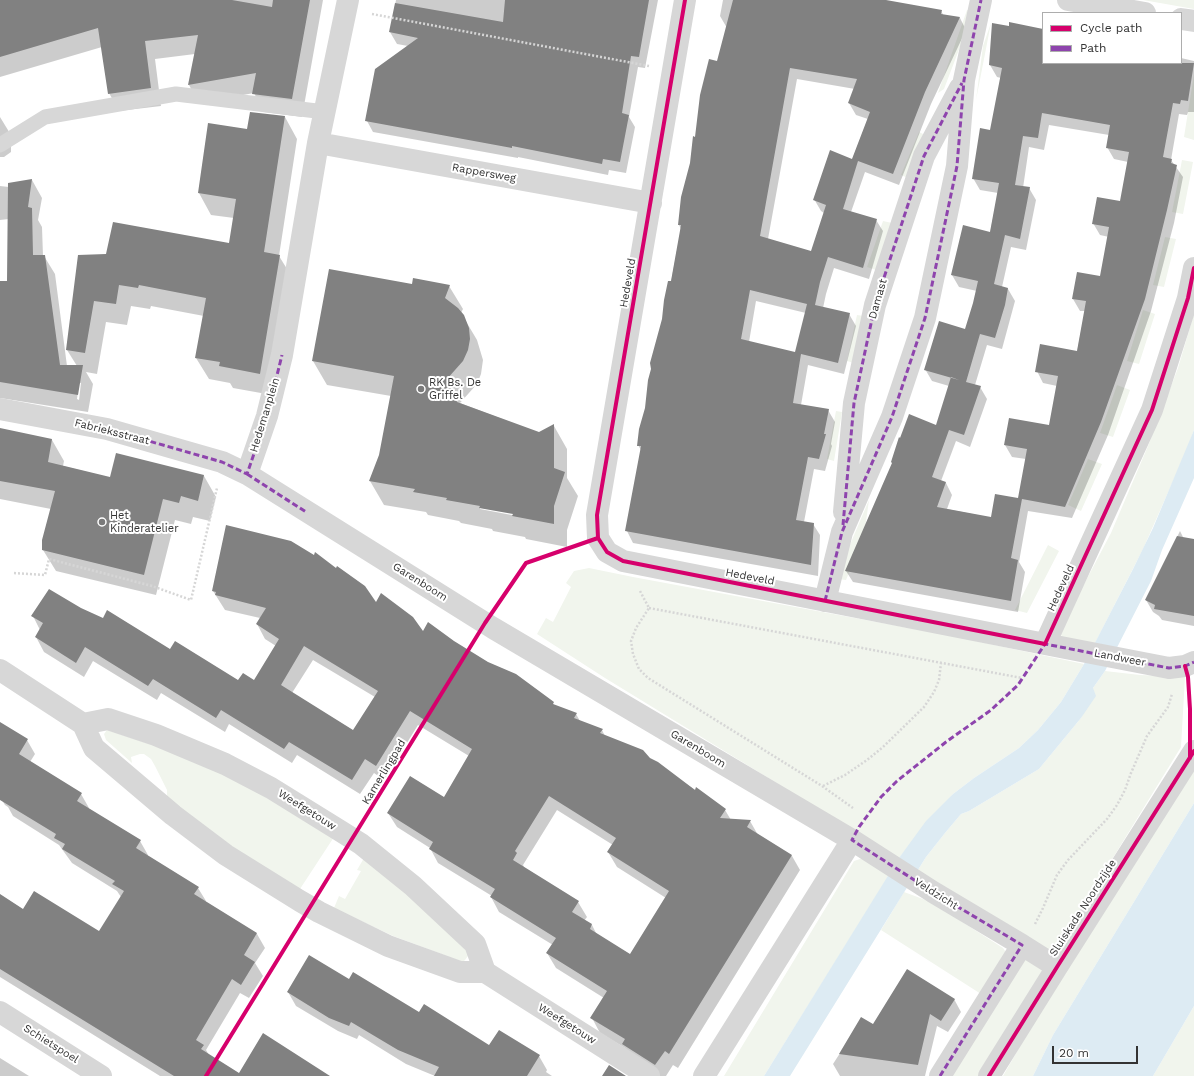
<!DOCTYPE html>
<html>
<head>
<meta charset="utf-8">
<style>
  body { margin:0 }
  #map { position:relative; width:1194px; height:1076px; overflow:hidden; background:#fff; font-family:"Work Sans",sans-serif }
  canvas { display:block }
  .legend { position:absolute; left:1042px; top:12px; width:140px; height:52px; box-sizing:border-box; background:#fff; border:1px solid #adadad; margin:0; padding:5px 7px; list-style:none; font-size:12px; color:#333 }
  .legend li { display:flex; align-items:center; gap:8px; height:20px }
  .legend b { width:20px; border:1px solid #adadad }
  .scale { position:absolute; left:1052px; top:1046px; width:86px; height:18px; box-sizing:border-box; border:2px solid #333; border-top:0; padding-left:5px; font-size:12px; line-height:14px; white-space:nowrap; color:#333; -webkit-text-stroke:3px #fff; paint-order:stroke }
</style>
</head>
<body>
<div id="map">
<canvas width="1194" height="1076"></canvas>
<ul class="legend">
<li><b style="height:5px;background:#d6006c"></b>Cycle path</li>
<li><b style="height:5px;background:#8e44ad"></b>Path</li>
</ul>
<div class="scale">20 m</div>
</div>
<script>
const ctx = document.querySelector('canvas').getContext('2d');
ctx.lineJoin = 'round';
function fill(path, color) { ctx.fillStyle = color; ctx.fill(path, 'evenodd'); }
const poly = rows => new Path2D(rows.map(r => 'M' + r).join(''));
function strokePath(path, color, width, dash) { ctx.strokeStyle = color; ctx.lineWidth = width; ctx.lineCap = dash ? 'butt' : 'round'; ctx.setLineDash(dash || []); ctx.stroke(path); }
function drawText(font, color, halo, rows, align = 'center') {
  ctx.font = font + ' "Work Sans",sans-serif'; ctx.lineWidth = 4; ctx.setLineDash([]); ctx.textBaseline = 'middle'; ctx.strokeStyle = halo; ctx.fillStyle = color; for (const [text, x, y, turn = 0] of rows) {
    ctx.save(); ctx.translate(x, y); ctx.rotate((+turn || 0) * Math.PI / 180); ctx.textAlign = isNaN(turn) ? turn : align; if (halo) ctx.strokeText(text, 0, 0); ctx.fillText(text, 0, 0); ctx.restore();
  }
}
fill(poly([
  [1143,0,1194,0,1194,9],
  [967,10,973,11,971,18,944,89,938,93],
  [991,23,976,100,983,46],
  [1194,74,1194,140,1184,137],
  [919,132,925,135,908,178,901,175],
  [1182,160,1193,162,1183,214,1172,212],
  [883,221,892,223,876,270,867,267],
  [1165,237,1176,239,1164,287,1153,285],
  [1143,310,1155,314,1139,364,1127,361],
  [1194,314,1194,430,1185,454,1143,549,1093,647,1064,640,1061,635,1061,628,1111,533,1148,446,1178,368],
  [857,315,864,316,854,363,847,361],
  [1117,385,1130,390,1113,437,1100,433],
  [836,411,842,412,834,461,827,459],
  [1088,459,1102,464,1081,511,1068,505],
  [869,500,864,536,846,580,838,579,846,554],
  [1048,545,1059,551,1027,613,1015,610],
  [589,568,633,577,947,635,1084,664,1061,702,1038,730,1019,748,974,778,953,794,899,858,605,678,537,634,546,618,553,622,571,587,566,583,574,571],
  [1105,671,1140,675,1185,677,1181,747,979,1076,947,1076,1027,943,918,870,926,857,945,833,961,814,969,811,1039,769,1081,718,1093,688],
  [107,730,207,763,334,837,300,889,242,854,177,805,167,796,167,790,155,766,151,759,144,754,140,754,131,757,132,763,106,740,104,734],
  [1194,766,1194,803,1053,1035,1033,1076,1003,1076,1022,1043],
  [364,858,387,873,467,949,468,956,465,960,463,962,393,936,334,908,339,896,345,899,361,871,357,870],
  [863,858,890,874,764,1076,724,1076,854,861],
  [904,892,931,902,1003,948,1007,954,981,994,881,930],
  [1194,1006,1194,1076,1153,1076]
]), '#f1f5ed');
fill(poly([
  [1194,430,1194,478,1162,550,1151,581,1105,671,1093,688,1096,696,1081,718,1039,769,969,811,961,814,945,833,926,857,790,1076,764,1076,899,858,926,821,953,794,974,778,1019,748,1038,730,1061,702,1084,664,1133,569,1153,528],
  [1194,803,1194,1006,1153,1076,1033,1076,1053,1035]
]), '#ddebf3');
fill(poly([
  [0,0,323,0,302,117,264,112,254,93,199,103,189,85,195,54,155,59,161,106,119,111,109,93,102,47,0,77],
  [396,0,658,0,645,68,638,67,629,117,635,127,626,173,609,170,608,175,518,157,518,158,373,132,367,121,408,46,397,44,390,32],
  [723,0,880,0,941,11,944,16,960,18,966,30,931,104,899,185,865,172,851,212,876,220,883,231,869,279,834,268,826,294,823,308,849,314,856,326,844,374,808,365,801,405,828,410,835,422,831,444,832,446,825,471,814,469,804,522,813,524,820,535,818,576,633,543,627,531,641,450,638,445,671,282,681,229,679,225,696,138,727,28,720,16],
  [797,79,855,89,849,103,856,115,868,119,852,160,814,199,821,211,824,213,812,253,768,239],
  [756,301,806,313,796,353,749,342],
  [993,24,1010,27,1043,29,1043,63,1181,63,1181,58,1194,61,1194,112,1188,112,1187,115,1179,114,1171,160,1183,177,1174,223,1151,311,1108,435,1072,518,1028,511,1019,562,1025,572,1018,612,853,582,846,571,937,426,949,386,932,381,925,369,966,330,977,291,959,287,952,275,990,233,998,193,980,190,973,178,991,131,1001,78,997,77,990,65],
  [1049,125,1109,135,1107,147,1114,159,1128,162,1121,202,1093,223,1100,235,1109,237,1101,277,1073,299,1080,311,1085,311,1077,352,1037,371,1043,383,1057,386,1050,427,1005,445,1012,457,1026,459,1019,499,992,518,947,509,952,495,946,483,941,481,956,441,970,447,987,399,980,387,975,385,987,345,1002,349,1015,301,1008,289,1002,287,1011,247,1026,250,1036,200,1029,188,1023,188,1029,147,1044,150],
  [0,117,11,135,11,152,4,157,0,157],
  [285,117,297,139,279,256,292,277,272,395,233,388,230,383,209,379,196,358,204,316,151,306,150,309,131,306,127,325,106,322,97,374,86,372,93,384,88,412,0,398,0,285,8,282,9,219,0,220,0,186,9,187,32,180,42,198,38,220,42,227,43,256,44,256,55,274,67,366,77,366,67,350,107,255,230,245,234,218,211,215,199,193,209,124,248,130],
  [79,383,81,383,79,400,77,399],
  [413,285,449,286,463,309,461,313,477,340,483,360,481,374,477,384,460,403,539,433,554,426,567,449,567,478,578,496,567,530,567,547,526,539,525,537,493,531,492,529,461,523,459,521,428,515,426,512,384,505,370,481,380,455,391,396,327,385,313,361],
  [480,507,518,514,517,516,480,509],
  [0,430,52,440,64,461,63,466,111,478,204,476,216,497,210,521,193,517,191,524,175,520,156,595,56,571,43,550,51,509,0,499],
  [227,526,376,604,423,633,453,642,554,705,576,714,580,721,602,730,605,736,649,759,725,810,731,820,750,821,758,835,792,856,800,870,678,1068,673,1065,666,1076,659,1076,631,1059,625,1048,600,1033,592,1018,604,998,556,968,547,953,553,945,499,912,491,897,492,896,438,863,430,848,397,827,388,813,444,798,469,756,418,725,384,780,374,773,360,794,297,755,292,763,229,724,225,732,161,693,157,700,93,661,84,677,44,652,36,637,40,630,33,616,80,609,239,682,255,681,276,646,265,639,257,624,260,618,225,610,213,591],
  [313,660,375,697,354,731,292,693],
  [557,810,613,845,608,852,617,867,666,898,631,955,597,935,592,925,584,921,587,917,578,902,525,869,523,865],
  [1180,531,1194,559,1194,626,1162,620,1159,616,1153,612,1146,600],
  [0,723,27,740,35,754,30,762,81,794,89,808,88,809,140,841,148,855,147,856,198,888,206,901,205,902,257,934,265,948,255,963,263,976,249,998,240,993,206,1050,209,1055,240,1074,330,1076,160,1076,0,977,0,895,24,910,99,933,121,897,117,891,72,863,59,845,13,816,8,807,5,805,0,797],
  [349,980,489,1047,539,1056,547,1070,546,1072,552,1076,435,1076,406,1064,359,1035,357,1039,338,1031,296,1006,288,992],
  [954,999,961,1012,948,1032,937,1026,925,1076,840,1076,833,1064,862,1019,873,1025],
  [0,1058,29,1076,0,1076]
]), '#0003');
fill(poly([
  [0,0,232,0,272,7,273,0,310,0,292,99,252,94,256,73,188,85,198,35,145,41,151,88,108,94,98,28,0,57],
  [505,0,649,0,639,57,631,56,622,113,629,115,620,162,603,159,602,164,512,146,512,148,365,121,375,69,418,38,389,32,395,3,503,22],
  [733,0,886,0,942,10,941,14,960,17,925,92,893,174,858,161,843,209,877,219,863,268,828,257,820,282,815,305,850,313,838,363,801,354,793,403,829,409,824,434,826,434,819,459,808,457,796,520,814,523,811,565,625,531,641,446,637,446,639,429,645,408,648,380,651,369,650,363,662,319,664,300,668,281,671,281,681,225,678,225,681,197,690,163,693,136,695,137,700,95,709,59,717,61],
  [790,68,857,79,848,103,870,112,852,159,830,150,813,200,826,205,811,251,760,236],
  [750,290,807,304,795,352,741,339],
  [1009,22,1043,29,1043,63,1194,63,1188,101,1181,100,1180,104,1173,103,1163,157,1172,159,1171,163,1177,165,1167,210,1145,299,1101,422,1065,507,1022,499,1011,558,1018,560,1011,601,845,571,892,463,891,462,899,437,900,438,909,414,936,425,951,377,959,380,924,370,939,321,965,329,973,303,978,281,951,275,963,225,990,232,999,183,972,179,980,128,990,130,1002,68,989,65,992,23,1009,26],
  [1042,113,1110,125,1106,148,1129,152,1120,201,1097,197,1092,224,1109,227,1100,276,1077,272,1072,299,1086,301,1077,351,1040,344,1035,372,1058,376,1049,425,1009,418,1004,445,1027,449,1018,498,995,494,991,517,937,507,946,482,932,477,949,430,964,435,981,386,966,382,980,334,995,338,1005,305,1008,288,994,284,1005,235,1020,239,1030,187,1015,185,1023,136,1038,138],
  [250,112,285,116,264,252,280,255,260,374,219,366,220,362,195,358,206,298,139,285,138,288,119,285,116,304,94,301,85,353,66,350,78,255,106,254,113,222,229,243,236,199,198,193,208,123,247,129],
  [32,179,28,207,32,208,33,255,45,255,60,365,83,365,78,395,0,382,0,281,7,281,8,183],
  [329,269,412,284,413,278,450,285,445,298,458,308,464,315,469,328,470,339,468,350,463,361,447,379,457,402,539,432,554,424,554,468,565,472,554,506,554,524,512,516,513,514,479,508,480,506,446,500,447,498,413,492,415,489,369,481,379,455,394,376,312,361],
  [0,428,52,439,48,462,110,477,116,453,204,475,198,501,181,496,179,503,163,499,144,575,42,550,42,540,55,491,0,481],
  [226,525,291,541,314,555,315,552,336,568,337,566,365,586,376,602,381,593,413,617,423,631,428,622,454,641,488,662,516,674,554,702,553,704,577,713,574,718,603,729,600,733,643,750,650,758,658,762,695,790,696,787,726,809,720,818,751,820,747,827,792,855,669,1054,665,1051,655,1065,622,1044,625,1039,590,1018,607,991,546,953,556,938,490,897,495,889,429,849,433,842,387,813,410,776,444,797,472,749,410,711,376,766,365,759,352,780,289,742,284,749,221,710,216,718,153,679,148,686,85,647,76,663,35,637,43,623,31,616,49,589,81,608,103,618,107,610,170,649,175,641,238,680,243,673,254,680,279,639,256,624,266,608,215,595,216,592,212,591],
  [304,646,378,691,353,730,281,685],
  [549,796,616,838,607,852,669,891,630,954,590,929,592,924,572,912,579,901,513,860,517,853,515,851],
  [1177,536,1194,539,1194,616,1154,609,1155,605,1145,600],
  [0,722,28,739,19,754,82,793,77,801,141,840,136,848,199,887,194,894,257,933,244,955,255,962,241,985,232,979,196,1040,204,1045,201,1049,239,1073,263,1033,330,1076,174,1076,0,969,0,894,23,909,34,891,99,931,124,891,112,884,115,881,62,849,65,844,54,838,56,834,0,800],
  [309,955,349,979,353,972,419,1012,424,1004,489,1045,499,1030,540,1055,527,1076,434,1076,439,1067,398,1050,351,1022,349,1026,329,1018,287,992],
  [907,969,955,999,941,1021,930,1014,918,1065,839,1054,861,1017,873,1024],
  [609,1065,626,1076,602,1076]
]), '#818181');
strokePath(poly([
  [372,14,649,66],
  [14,573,45,575,49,559,152,586,191,600,217,488],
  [640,591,649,608,636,628,631,641,633,654,639,669,648,678,822,786,853,808],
  [649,608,1022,678],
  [823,786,845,775,867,760,883,747,924,707,934,692,939,680,941,663],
  [1035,924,1043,908,1057,875,1068,860,1107,819,1117,805,1125,790,1131,773,1147,736,1168,707,1172,694]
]), '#d6d6d6', 2.5, [2, 2]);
strokePath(poly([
  [0,145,45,117,176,94,325,112]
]), '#d7d7d7', 15);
strokePath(poly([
  [685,0,597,515,598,538,607,552,623,561,1045,644,1152,410,1188,298,1194,268],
  [1068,0,1145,13],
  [1181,19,1194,21],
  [318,143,651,203],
  [0,409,107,429,222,462,247,474,267,416,282,355,318,143,348,0],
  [247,474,493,628,852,840,933,892,1022,945,940,1076],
  [844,512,854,403,875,305,924,156,960,88],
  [825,601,842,532,892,417,925,318,957,166,964,80,981,0],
  [1045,644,1169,668,1185,666,1194,662],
  [0,670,83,724,108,719,156,735,225,764,271,788,342,832,361,844,413,886,475,944,485,972,649,1076],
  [83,724,94,748,173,815,226,855,300,901,319,912,388,946,460,972,485,972],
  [1022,945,1057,967],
  [0,1012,101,1076],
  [704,1076,852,840],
  [989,1076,1057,967,1194,751]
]), '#d7d7d7', 22);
strokePath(poly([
  [107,429,222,462,247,474,267,416,282,355],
  [247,474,306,512],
  [843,525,854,403,875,305,924,156,962,83],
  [825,601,842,532,892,417,925,318,957,166,964,80,981,0],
  [940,1076,1022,945,933,892,852,840,859,827,881,797,897,781,946,742,991,710,1018,685,1045,644,1169,668,1185,666,1194,662]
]), '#8e44ad', 3, [6, 3]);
strokePath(poly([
  [685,0,597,515,598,538,607,552,623,561,1045,644,1152,410,1188,298,1194,268],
  [1185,666,1188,677,1190,709,1190,758],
  [206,1076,485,623,526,563,598,538],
  [989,1076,1057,967,1194,751]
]), '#d6006c', 4);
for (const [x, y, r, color] of [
  [421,389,4,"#7a7a7a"],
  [102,522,4,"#7a7a7a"]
]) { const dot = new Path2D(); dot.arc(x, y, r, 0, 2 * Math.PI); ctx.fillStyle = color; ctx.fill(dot); strokePath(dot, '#fff', 1.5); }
drawText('11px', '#333', '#fff', [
  ["Rappersweg",484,173,10],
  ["Hedeveld",628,283,-80],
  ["Damast",878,299,-74],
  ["Hedemanplein",265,415,-73],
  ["Fabrieksstraat",112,432,14],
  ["Hedeveld",750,577,11],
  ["Garenboom",420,582,32],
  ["Hedeveld",1061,588,-65],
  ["Landweer",1120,658,11],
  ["Garenboom",698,749,31],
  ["Kamerlingpad",384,772,-59],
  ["Weefgetouw",307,810,32],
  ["Veldzicht",936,894,32],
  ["Sluiskade Noordzijde",1083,908,-57],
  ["Weefgetouw",567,1024,32],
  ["Schietspoel",51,1044,32]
]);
drawText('11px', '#333', '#fff', [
  ["RK Bs. De",429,383],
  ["Griffel",429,396],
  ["Het",110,516],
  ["Kinderatelier",110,529]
], 'left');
</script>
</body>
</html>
